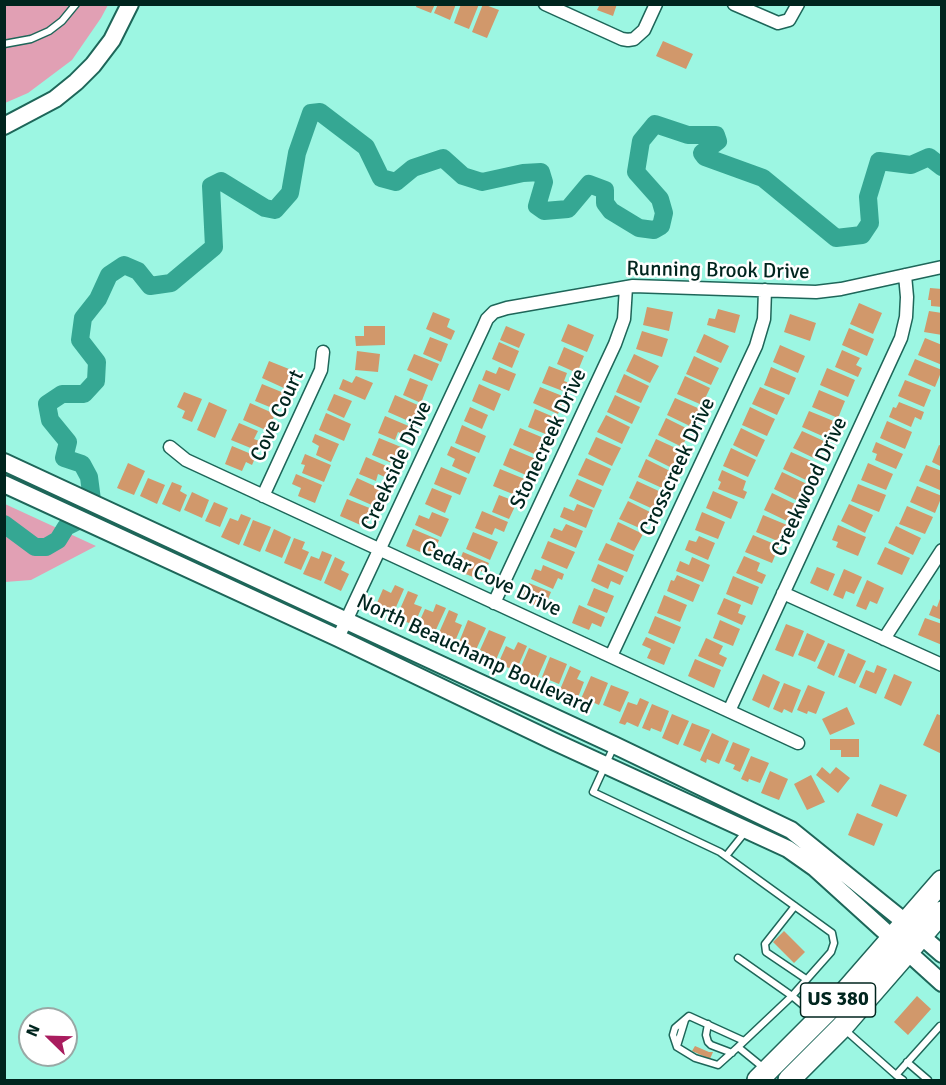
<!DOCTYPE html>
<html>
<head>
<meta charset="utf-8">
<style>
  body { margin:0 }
  #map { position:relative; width:946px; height:1085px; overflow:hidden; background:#9cf6e2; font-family:Signika,sans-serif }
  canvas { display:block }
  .frame { position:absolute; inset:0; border:6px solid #00251e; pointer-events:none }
  .north { position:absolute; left:18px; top:1007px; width:60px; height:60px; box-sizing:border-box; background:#fff; border:2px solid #99a8a5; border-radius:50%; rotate:293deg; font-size:16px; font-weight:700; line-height:24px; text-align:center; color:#00251e }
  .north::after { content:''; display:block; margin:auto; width:21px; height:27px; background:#a91c5e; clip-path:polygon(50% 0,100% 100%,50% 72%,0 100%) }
</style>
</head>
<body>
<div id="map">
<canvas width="946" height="1085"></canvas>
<div class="frame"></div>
<div class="north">N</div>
</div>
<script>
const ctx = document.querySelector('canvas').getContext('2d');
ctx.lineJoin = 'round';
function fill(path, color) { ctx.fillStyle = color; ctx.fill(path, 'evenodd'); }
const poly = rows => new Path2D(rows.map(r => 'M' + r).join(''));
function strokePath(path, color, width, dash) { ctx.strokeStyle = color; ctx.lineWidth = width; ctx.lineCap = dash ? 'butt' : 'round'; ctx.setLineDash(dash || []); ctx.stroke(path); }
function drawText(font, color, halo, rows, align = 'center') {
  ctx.font = font + ' Signika,sans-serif'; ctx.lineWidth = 5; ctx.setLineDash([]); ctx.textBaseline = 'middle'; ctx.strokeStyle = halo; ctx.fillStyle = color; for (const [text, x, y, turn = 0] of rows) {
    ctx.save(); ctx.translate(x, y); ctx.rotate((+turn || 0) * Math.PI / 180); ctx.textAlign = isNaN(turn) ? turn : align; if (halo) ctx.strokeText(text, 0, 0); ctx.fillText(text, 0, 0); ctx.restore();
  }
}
fill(poly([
  [5,5,108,5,101,18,72,60,28,93,5,103],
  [5,504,96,546,31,580,5,582]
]), '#e1a0b4');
strokePath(poly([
  [4,524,35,547,46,547,58,540,66,527,78,521,92,500,89,477,82,464,64,458,68,442,50,420,47,404,62,394,84,394,96,381,97,362,80,340,83,318,98,299,109,275,124,265,138,271,150,286,171,283,214,247,211,186,221,181,265,208,275,210,290,193,297,153,311,113,320,112,366,147,381,178,396,182,413,168,443,158,463,176,482,182,523,173,541,172,544,182,537,206,544,211,568,209,589,184,605,190,605,203,611,211,639,228,654,230,661,226,664,213,660,199,636,172,641,141,655,124,688,135,716,135,718,141,702,153,705,157,763,178,836,238,862,235,870,223,868,197,879,161,911,165,929,157,942,167]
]), '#35a793', 18);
fill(poly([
  [417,4,435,4,431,13,416,7],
  [438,4,456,4,450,20,434,13],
  [461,4,479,4,469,29,454,23],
  [483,4,499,10,487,38,472,32],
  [600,4,617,4,613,16,597,10],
  [663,41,693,54,686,69,656,56],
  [930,288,942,289,942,307,931,306,931,300,928,300],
  [859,303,882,313,873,334,850,324],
  [647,307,673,312,669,331,643,325],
  [718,309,740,315,735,333,707,325,709,318,715,319],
  [929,311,942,313,942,335,924,332],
  [433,312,450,319,447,327,455,331,451,340,426,329],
  [790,314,816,323,810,341,784,332],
  [568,324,594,335,587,352,561,341],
  [364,326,385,326,385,345,356,346,355,336,364,336],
  [506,326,525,334,519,348,500,340],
  [849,328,874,339,867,356,842,345],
  [642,331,668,339,662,357,636,349],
  [704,334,729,346,721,363,696,352],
  [430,337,448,344,441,362,423,354],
  [925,338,942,345,942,365,918,355],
  [499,342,519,351,512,368,492,359],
  [780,345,805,356,798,373,773,362],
  [564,347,584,356,577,373,557,364],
  [842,350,860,358,856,365,862,368,858,377,835,367],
  [357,351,380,354,378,372,355,370],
  [414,354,439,364,432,381,407,370],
  [634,354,659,366,650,383,626,371],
  [694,356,719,368,711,385,686,374],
  [915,359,942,370,935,387,908,375],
  [269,361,294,371,286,389,262,378],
  [549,366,567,373,564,381,572,384,568,393,542,383],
  [499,367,516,374,509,391,482,380,486,370,496,374],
  [771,367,796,378,789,395,764,385],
  [827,368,855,380,848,397,820,385],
  [624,374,649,386,641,403,616,392],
  [356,376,373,383,365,400,339,389,343,379,352,383],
  [685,376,710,388,702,405,677,394],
  [410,378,428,385,421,403,403,395],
  [905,380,931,390,924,407,898,396],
  [262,384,284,393,277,410,255,401],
  [479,384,501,394,494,411,472,401],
  [540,387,565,397,558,414,533,403],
  [760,387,785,398,777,415,752,404],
  [819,390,845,401,838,418,812,407],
  [184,392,202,399,192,422,182,418,185,411,177,407],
  [334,394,352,401,344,418,327,410],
  [395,395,420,406,413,423,388,412],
  [615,395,640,407,632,424,607,412],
  [675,398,700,409,692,427,667,415],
  [209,402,227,410,215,438,197,430],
  [899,402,924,412,921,420,915,417,911,427,889,417,893,407,896,408],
  [250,403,275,414,268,431,243,420],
  [470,407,488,415,482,429,464,421],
  [750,407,775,419,767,436,742,425],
  [535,409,556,418,548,435,528,427],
  [809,411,836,422,829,439,802,427],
  [326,413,351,424,344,441,319,430],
  [606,415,630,427,622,444,597,432],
  [385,416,411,427,407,436,398,432,395,440,378,433],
  [666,418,690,430,682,447,658,435],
  [887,421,912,432,905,449,880,438],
  [239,423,258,431,254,439,262,442,258,451,231,440],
  [462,425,486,436,479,453,455,443],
  [520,428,546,439,539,456,513,445],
  [741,428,765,440,757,457,733,445],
  [802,431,826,442,818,460,793,448],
  [315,434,339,444,331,462,316,455,319,446,312,442],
  [596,437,621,448,612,466,588,454],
  [379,438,401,447,394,464,372,455],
  [656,439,680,450,672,468,648,456],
  [876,442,903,454,896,469,875,460,877,454,872,452],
  [939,445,942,446,942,467,932,462],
  [232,446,256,456,252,465,246,462,242,471,225,464],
  [451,446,476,457,469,474,452,466,455,459,447,455],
  [510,448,536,459,528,476,503,465],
  [731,448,756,460,748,477,723,466],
  [791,452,816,463,808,481,783,469],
  [305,454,331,465,324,482,302,473,305,465,301,464],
  [366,457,391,468,387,478,378,474,376,481,359,474],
  [586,458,611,469,603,486,578,475],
  [646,459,670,471,662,488,638,477],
  [128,463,145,471,134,495,117,488],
  [868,463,893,474,886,490,861,480],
  [926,465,942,471,942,491,919,481],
  [441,467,467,478,460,495,434,484],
  [500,469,527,480,520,497,493,486],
  [722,470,746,481,743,490,747,492,744,499,718,489,721,482,718,480],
  [782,472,807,484,798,501,774,489],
  [296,474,322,485,315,503,298,496,301,488,292,484],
  [148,478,165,485,157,504,140,496],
  [357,478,381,489,374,506,349,495],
  [577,479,602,490,594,508,569,496],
  [637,481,661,492,653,509,629,498],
  [172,482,182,486,180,491,187,495,180,512,162,504],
  [858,484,886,495,879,512,851,501],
  [917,486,942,496,935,513,910,502],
  [432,488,452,496,445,513,425,504],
  [713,491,738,502,731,519,706,508],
  [192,492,209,500,202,518,184,510],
  [772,493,797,505,789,522,764,510],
  [499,495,517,502,509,519,492,512],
  [347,499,372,509,365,527,340,516],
  [628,501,652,513,644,530,619,519],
  [214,502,228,508,220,527,205,521],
  [577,504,593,510,586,528,560,517,564,507,574,511],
  [849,504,873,515,865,533,841,521],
  [907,506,933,517,925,534,899,524],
  [482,511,508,522,504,532,495,528,492,535,475,528],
  [432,512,449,519,441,537,415,525,419,515,429,519],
  [702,512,725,522,718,539,695,530],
  [241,514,251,518,239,545,221,537,230,518,238,521],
  [763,515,787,525,780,542,756,532],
  [253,520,271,527,260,552,243,545],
  [618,522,643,534,634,551,610,540],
  [566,524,583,531,576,548,550,537,554,528,562,531],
  [838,525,866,537,858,556,836,547,838,542,832,540],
  [896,526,921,538,913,555,888,543],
  [274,529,291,537,282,558,265,551],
  [413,529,439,540,432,557,406,546],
  [473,532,498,542,490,560,466,549],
  [753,535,779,546,772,563,745,552],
  [699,536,715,543,708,560,685,550,689,540,696,542],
  [294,538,305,542,302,549,309,552,301,570,284,563],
  [548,541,575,552,567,569,541,558],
  [606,543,634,555,627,572,598,560],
  [885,547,910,558,902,575,877,564],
  [322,551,332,555,321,581,303,574,311,556,319,559],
  [463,552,489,563,485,573,476,569,473,577,456,570],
  [744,556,760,563,757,571,766,575,762,584,736,573],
  [335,557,345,562,341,570,349,574,341,591,324,583],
  [692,557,710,565,703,582,676,571,680,561,689,565],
  [598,564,624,576,620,585,611,581,608,589,591,581],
  [543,565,564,574,562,580,558,578,553,589,531,579,535,569,541,571],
  [817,567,835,574,828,591,810,583],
  [844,569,862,577,854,594,846,591,843,599,833,595],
  [677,575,700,585,693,602,667,591,671,580,674,581],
  [733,576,759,587,752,605,726,594],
  [867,580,884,588,877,604,870,601,866,610,856,606],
  [529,583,551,592,544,609,521,600],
  [395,585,404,589,393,614,381,609,380,612,374,610,383,589,391,593],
  [594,588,614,596,607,613,587,605],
  [408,591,418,595,414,604,422,607,414,625,396,618],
  [664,595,687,605,680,622,657,613],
  [724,598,741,605,738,613,746,616,742,625,717,614],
  [940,599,942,600,942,620,929,615,933,605,937,607],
  [436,604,446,608,434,634,417,627,425,609,433,612],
  [579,605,605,617,601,627,592,623,589,630,572,623],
  [449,610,458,614,455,622,462,625,453,646,447,643,449,640,438,635],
  [655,616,681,627,674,644,648,633],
  [925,618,942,624,942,645,918,635],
  [468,620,486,628,475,652,464,647,462,650,457,647],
  [720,620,740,629,733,646,713,638],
  [786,624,804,631,793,657,775,650],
  [489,630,506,637,495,662,488,659,490,655,480,650],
  [807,633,825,641,815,662,798,655],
  [646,637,671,648,664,665,647,658,651,649,642,645],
  [706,638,723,646,719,654,727,658,723,667,698,656],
  [518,642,527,646,516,671,504,666,503,669,497,666,506,646,514,650],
  [828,643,845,650,834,676,817,668],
  [529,648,547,656,536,681,518,674],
  [848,653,866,661,855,684,838,677],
  [550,657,567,664,559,684,542,677],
  [695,659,721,670,714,688,688,676],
  [877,665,887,669,876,694,859,687,866,670,874,673],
  [570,666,581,671,577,679,584,682,577,700,559,692],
  [763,674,780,682,769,708,752,700],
  [894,674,912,682,901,706,884,698],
  [591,676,608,683,599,705,588,700,587,704,580,701],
  [784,683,801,690,792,713,784,709,782,713,773,709],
  [611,685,629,692,620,712,603,705],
  [808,685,825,692,816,714,808,711,807,714,797,710],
  [640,698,649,702,638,727,627,722,625,725,619,723,628,702,637,705],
  [652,704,669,711,661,732,651,728,650,731,642,728],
  [847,707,855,724,830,735,822,719],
  [672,714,689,721,678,745,662,738],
  [937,714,942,716,942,754,923,745],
  [692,723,710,730,700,752,683,745],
  [712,733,729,741,719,764,707,759,706,763,700,760],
  [830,739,859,739,859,757,841,757,841,750,830,750],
  [733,742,750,749,740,772,733,769,735,765,725,761],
  [751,756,769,763,760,783,749,779,748,782,741,779],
  [822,767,830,774,836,767,850,778,838,793,816,775],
  [770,771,788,779,779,800,761,793],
  [811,775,825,802,807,810,794,784],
  [880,784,907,795,897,817,871,806],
  [857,813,883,824,874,846,848,835],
  [784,931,805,952,794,963,773,942],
  [917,996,931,1009,908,1035,894,1022],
  [695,1046,709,1052,713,1052,710,1059,692,1051]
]), '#d1986b');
const lane = poly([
  [4,44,31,39,49,31,62,21,76,4],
  [614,746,593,792,720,852,832,933,834,943,831,952,792,996,738,1047,765,1069],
  [726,856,746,831],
  [795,906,765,944,766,952,806,979],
  [738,958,792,996,816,1016],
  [708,1024,706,1035,708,1042,711,1045,732,1053],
  [844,1029,896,1075],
  [677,1046,685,1020],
  [738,1047,718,1065,695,1058,677,1047,673,1035,675,1028,689,1016,744,1041],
  [907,1062,928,1080],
  [903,1080,896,1075,940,1026,942,1028]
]);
const street = poly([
  [545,4,622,39,628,40,634,39,644,30,656,4],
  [734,4,778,23,789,20,798,4],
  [170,447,186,460,798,743],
  [263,496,321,370,323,352],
  [783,593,942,665],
  [494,603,615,344,624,319,626,287],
  [338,638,483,328,487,319,494,312,507,308,633,286,816,292,841,289,942,267],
  [884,639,942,550],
  [611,656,756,346,764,319,765,290],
  [729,711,901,338,906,317,907,297,905,275]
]);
const secondary = poly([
  [4,126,55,99,76,82,93,65,112,40,130,4],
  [4,462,614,745,791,830,905,922,942,954],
  [4,484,338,638,553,741,788,849,815,868,942,983]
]);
const highway = poly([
  [758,1080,840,998,942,881],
  [789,1080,842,1027,942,912]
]);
strokePath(lane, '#1e6659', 9);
strokePath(street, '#1e6659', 15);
strokePath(secondary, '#1e6659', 20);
strokePath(highway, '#1e6659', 24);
strokePath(lane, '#fff', 6);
strokePath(street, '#fff', 12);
strokePath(secondary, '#fff', 16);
strokePath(highway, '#fff', 21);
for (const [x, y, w] of [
  [838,1000,75]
]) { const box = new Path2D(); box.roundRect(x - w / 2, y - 17, w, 34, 4.5); ctx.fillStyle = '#fff'; ctx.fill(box); strokePath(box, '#00251e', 1.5); }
drawText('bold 20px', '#00251e', null, [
  ["US 380",838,1000]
]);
drawText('21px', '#00251e', '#fff', [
  ["Running Brook Drive",718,271,1],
  ["Cove Court",278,416,-65],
  ["Stonecreek Drive",549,439,-65],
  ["Creekside Drive",397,466,-65],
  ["Crosscreek Drive",678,467,-65],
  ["Creekwood Drive",810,487,-65],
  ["Cedar Cove Drive",491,579,25],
  ["North Beauchamp Boulevard",474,655,25]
]);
</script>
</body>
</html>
